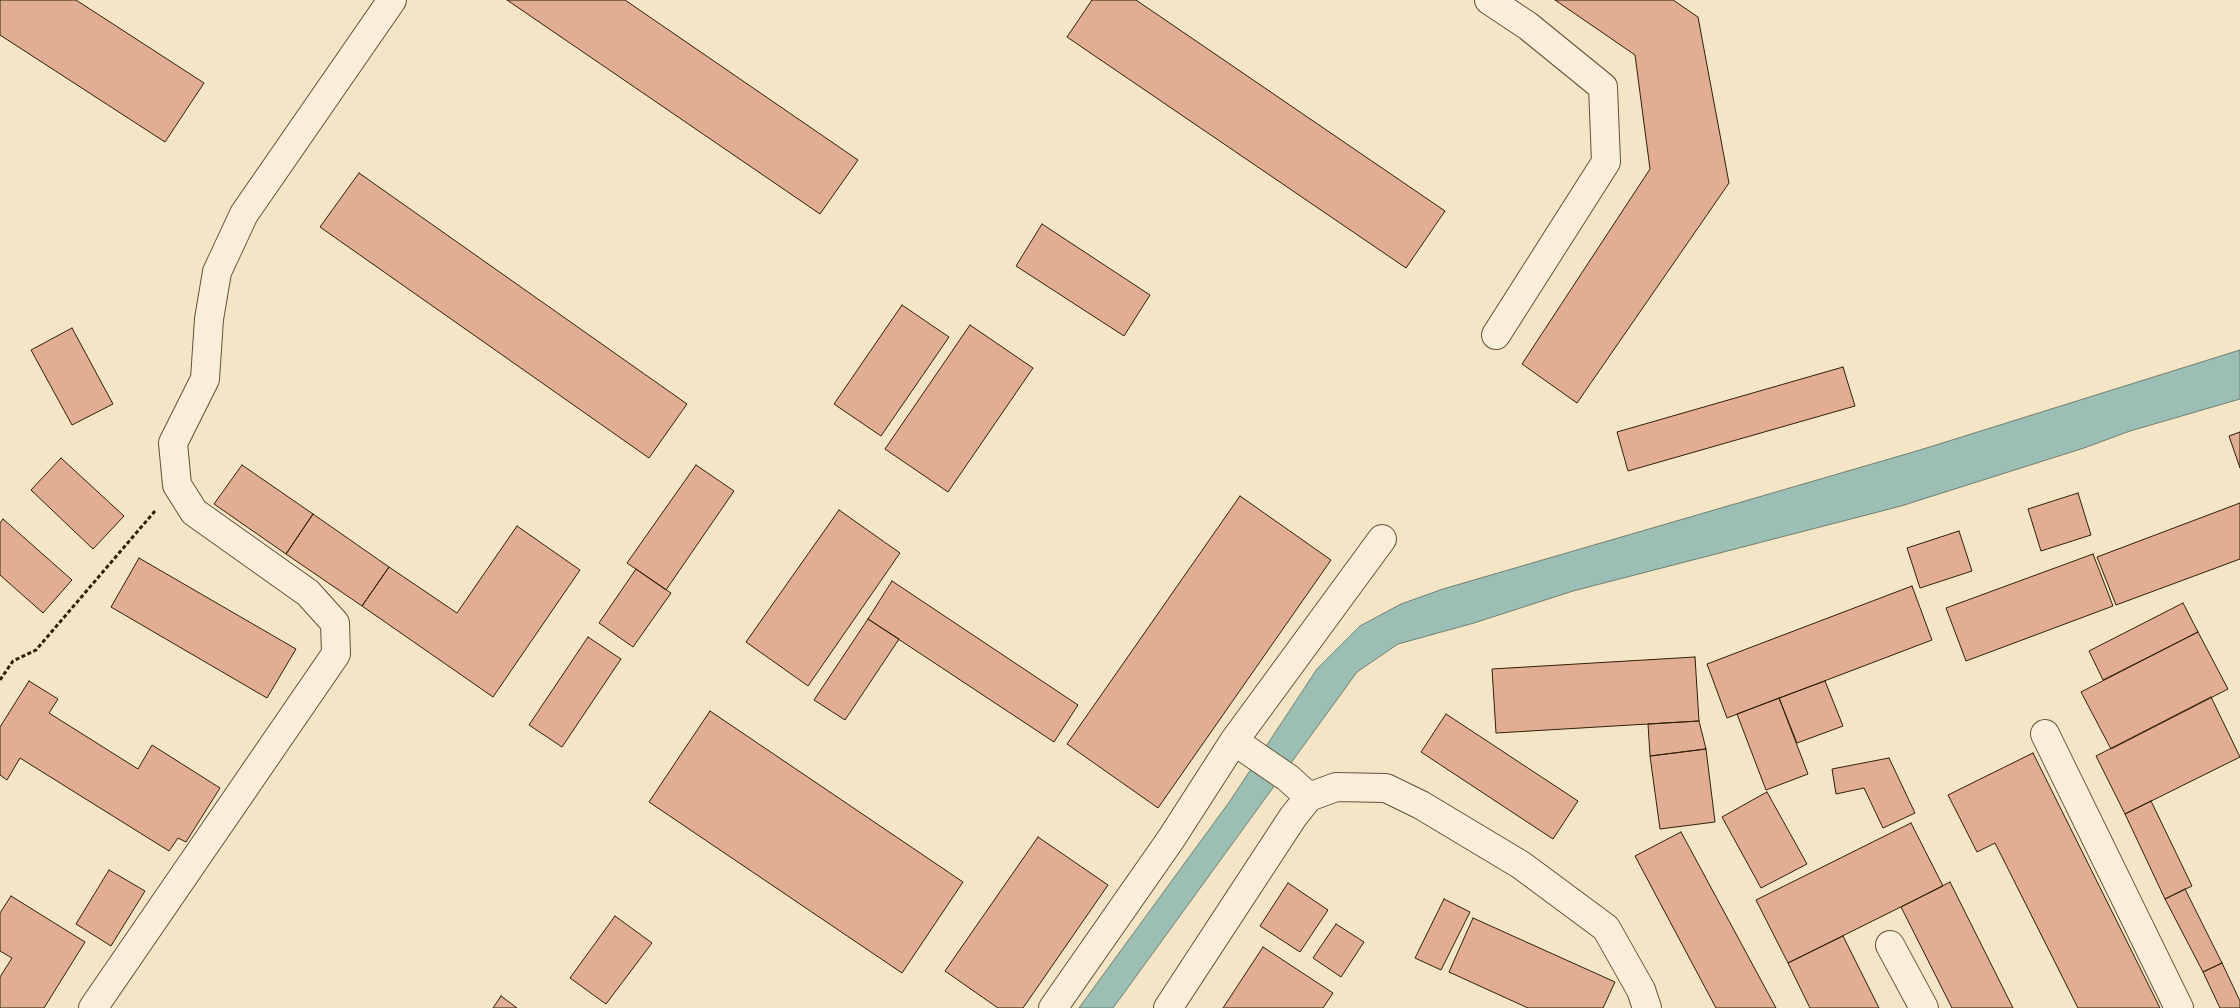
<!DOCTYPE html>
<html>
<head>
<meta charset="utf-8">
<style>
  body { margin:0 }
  canvas { display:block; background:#f4e5c6 }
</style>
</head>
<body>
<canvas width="2240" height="1008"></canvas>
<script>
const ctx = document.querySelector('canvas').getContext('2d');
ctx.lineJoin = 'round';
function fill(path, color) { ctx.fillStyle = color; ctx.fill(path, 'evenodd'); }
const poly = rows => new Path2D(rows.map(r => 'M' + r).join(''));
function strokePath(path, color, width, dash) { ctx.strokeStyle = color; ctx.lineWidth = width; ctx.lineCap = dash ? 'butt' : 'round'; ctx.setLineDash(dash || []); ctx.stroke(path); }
const water = poly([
  [2240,350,2240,399,2130,431,2084,448,1901,506,1573,591,1474,623,1398,644,1357,672,1113,1008,1079,1008,1230,801,1317,669,1360,626,1401,604,1443,589,1920,450,2240,350]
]);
fill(water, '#9cbfb5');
strokePath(water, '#717f6f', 1);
const building = poly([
  [0,0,76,0,204,83,165,142,0,35,0,0],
  [507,0,625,0,858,160,820,214,507,0],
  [1092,0,1136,0,1445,211,1406,268,1067,37,1092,0],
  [1555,0,1673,0,1698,17,1729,183,1577,403,1522,364,1650,169,1635,55,1555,0],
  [359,173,687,404,649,458,320,227,359,173],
  [1042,224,1150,295,1124,336,1016,266,1042,224],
  [902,305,949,337,881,436,834,404,902,305],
  [970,325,1033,368,948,492,885,449,970,325],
  [72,328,113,404,72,425,31,350,72,328],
  [1843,367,1855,406,1628,471,1617,432,1843,367],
  [2240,432,2240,468,2229,436,2240,432],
  [61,458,124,516,93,549,31,490,61,458],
  [242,465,313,514,286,554,214,504,242,465],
  [696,465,734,491,666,590,627,563,696,465],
  [2078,493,2091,535,2041,551,2028,509,2078,493],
  [1240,496,1331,560,1158,808,1067,744,1240,496],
  [2240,503,2240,559,2116,605,2097,557,2240,503],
  [839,510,900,553,808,686,746,642,839,510],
  [313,514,389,567,362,606,286,554,313,514],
  [3,519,72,580,43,613,0,575,0,523,3,519],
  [517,526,580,570,493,697,362,606,389,567,457,613,517,526],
  [1959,531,1972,571,1920,588,1907,548,1959,531],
  [2093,554,2113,606,1966,661,1946,608,2093,554],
  [139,558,296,649,267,698,111,607,139,558],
  [636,569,671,593,633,647,599,623,636,569],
  [892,581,1078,705,1054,742,868,619,892,581],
  [1912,586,1932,640,1727,718,1707,664,1912,586],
  [2183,603,2198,632,2103,680,2089,651,2183,603],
  [868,619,899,639,845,720,814,700,868,619],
  [2198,632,2228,689,2111,749,2081,692,2198,632],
  [588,637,621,659,562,747,529,725,588,637],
  [1695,657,1699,721,1496,733,1492,669,1695,657],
  [29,681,58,699,49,713,138,769,152,745,220,788,186,842,178,838,169,851,20,758,7,780,0,775,0,727,29,681],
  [1825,681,1843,726,1797,743,1779,698,1825,681],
  [2211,697,2240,757,2125,814,2096,756,2211,697],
  [1779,698,1808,774,1766,790,1737,714,1779,698],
  [710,711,963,882,902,973,649,802,710,711],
  [1446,714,1578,801,1553,839,1421,752,1446,714],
  [1699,721,1706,749,1650,756,1648,724,1699,721],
  [1706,749,1715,822,1660,829,1650,756,1706,749],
  [2033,753,2160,1008,2078,1008,1995,843,1977,852,1948,795,2033,753],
  [1889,758,1915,813,1883,828,1864,788,1836,794,1832,769,1889,758],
  [1767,792,1807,864,1761,888,1722,817,1767,792],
  [2151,801,2192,886,2165,899,2125,814,2151,801],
  [1911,823,1943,886,1788,963,1756,900,1911,823],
  [1681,832,1776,1008,1716,1008,1635,856,1681,832],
  [1038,837,1108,885,1023,1008,998,1008,945,971,1038,837],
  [109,870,145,891,111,946,76,924,109,870],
  [1950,882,2013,1008,1952,1008,1901,907,1950,882],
  [1288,883,1328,910,1300,952,1260,926,1288,883],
  [2185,889,2222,963,2203,972,2165,899,2185,889],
  [11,896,85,942,44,1008,0,1008,0,977,12,958,0,951,0,913,11,896],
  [1444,899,1470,912,1441,970,1415,958,1444,899],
  [615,916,652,943,606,1004,570,978,615,916],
  [1473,918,1615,982,1603,1008,1528,1008,1449,972,1473,918],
  [1336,924,1364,942,1341,977,1313,958,1336,924],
  [1843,936,1879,1008,1810,1008,1788,963,1843,936],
  [1263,947,1333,993,1323,1008,1223,1008,1263,947],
  [2222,963,2240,1001,2240,1008,2220,1008,2203,972,2222,963],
  [501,996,517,1008,493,1008,501,996]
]);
fill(building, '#e1ae94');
strokePath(building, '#312007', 1);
const minor = poly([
  [1489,0,1528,26,1603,87,1606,162,1496,335],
  [2045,734,2179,1008],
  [1234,741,1288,778,1309,797],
  [1890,945,1924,1008],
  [93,1008,336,654,335,623,308,593,194,512,177,485,173,443,205,379,209,319,217,272,244,214,392,0],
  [1053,1008,1171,839,1234,741,1382,539],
  [1168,1008,1293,817,1309,797,1336,787,1386,788,1421,805,1521,865,1606,928,1641,990,1647,1008]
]);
strokePath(minor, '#625137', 30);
strokePath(poly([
  [0,680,13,661,36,650,155,511]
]), '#312007', 3, [4, 2.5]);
strokePath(minor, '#f8eeda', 28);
</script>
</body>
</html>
